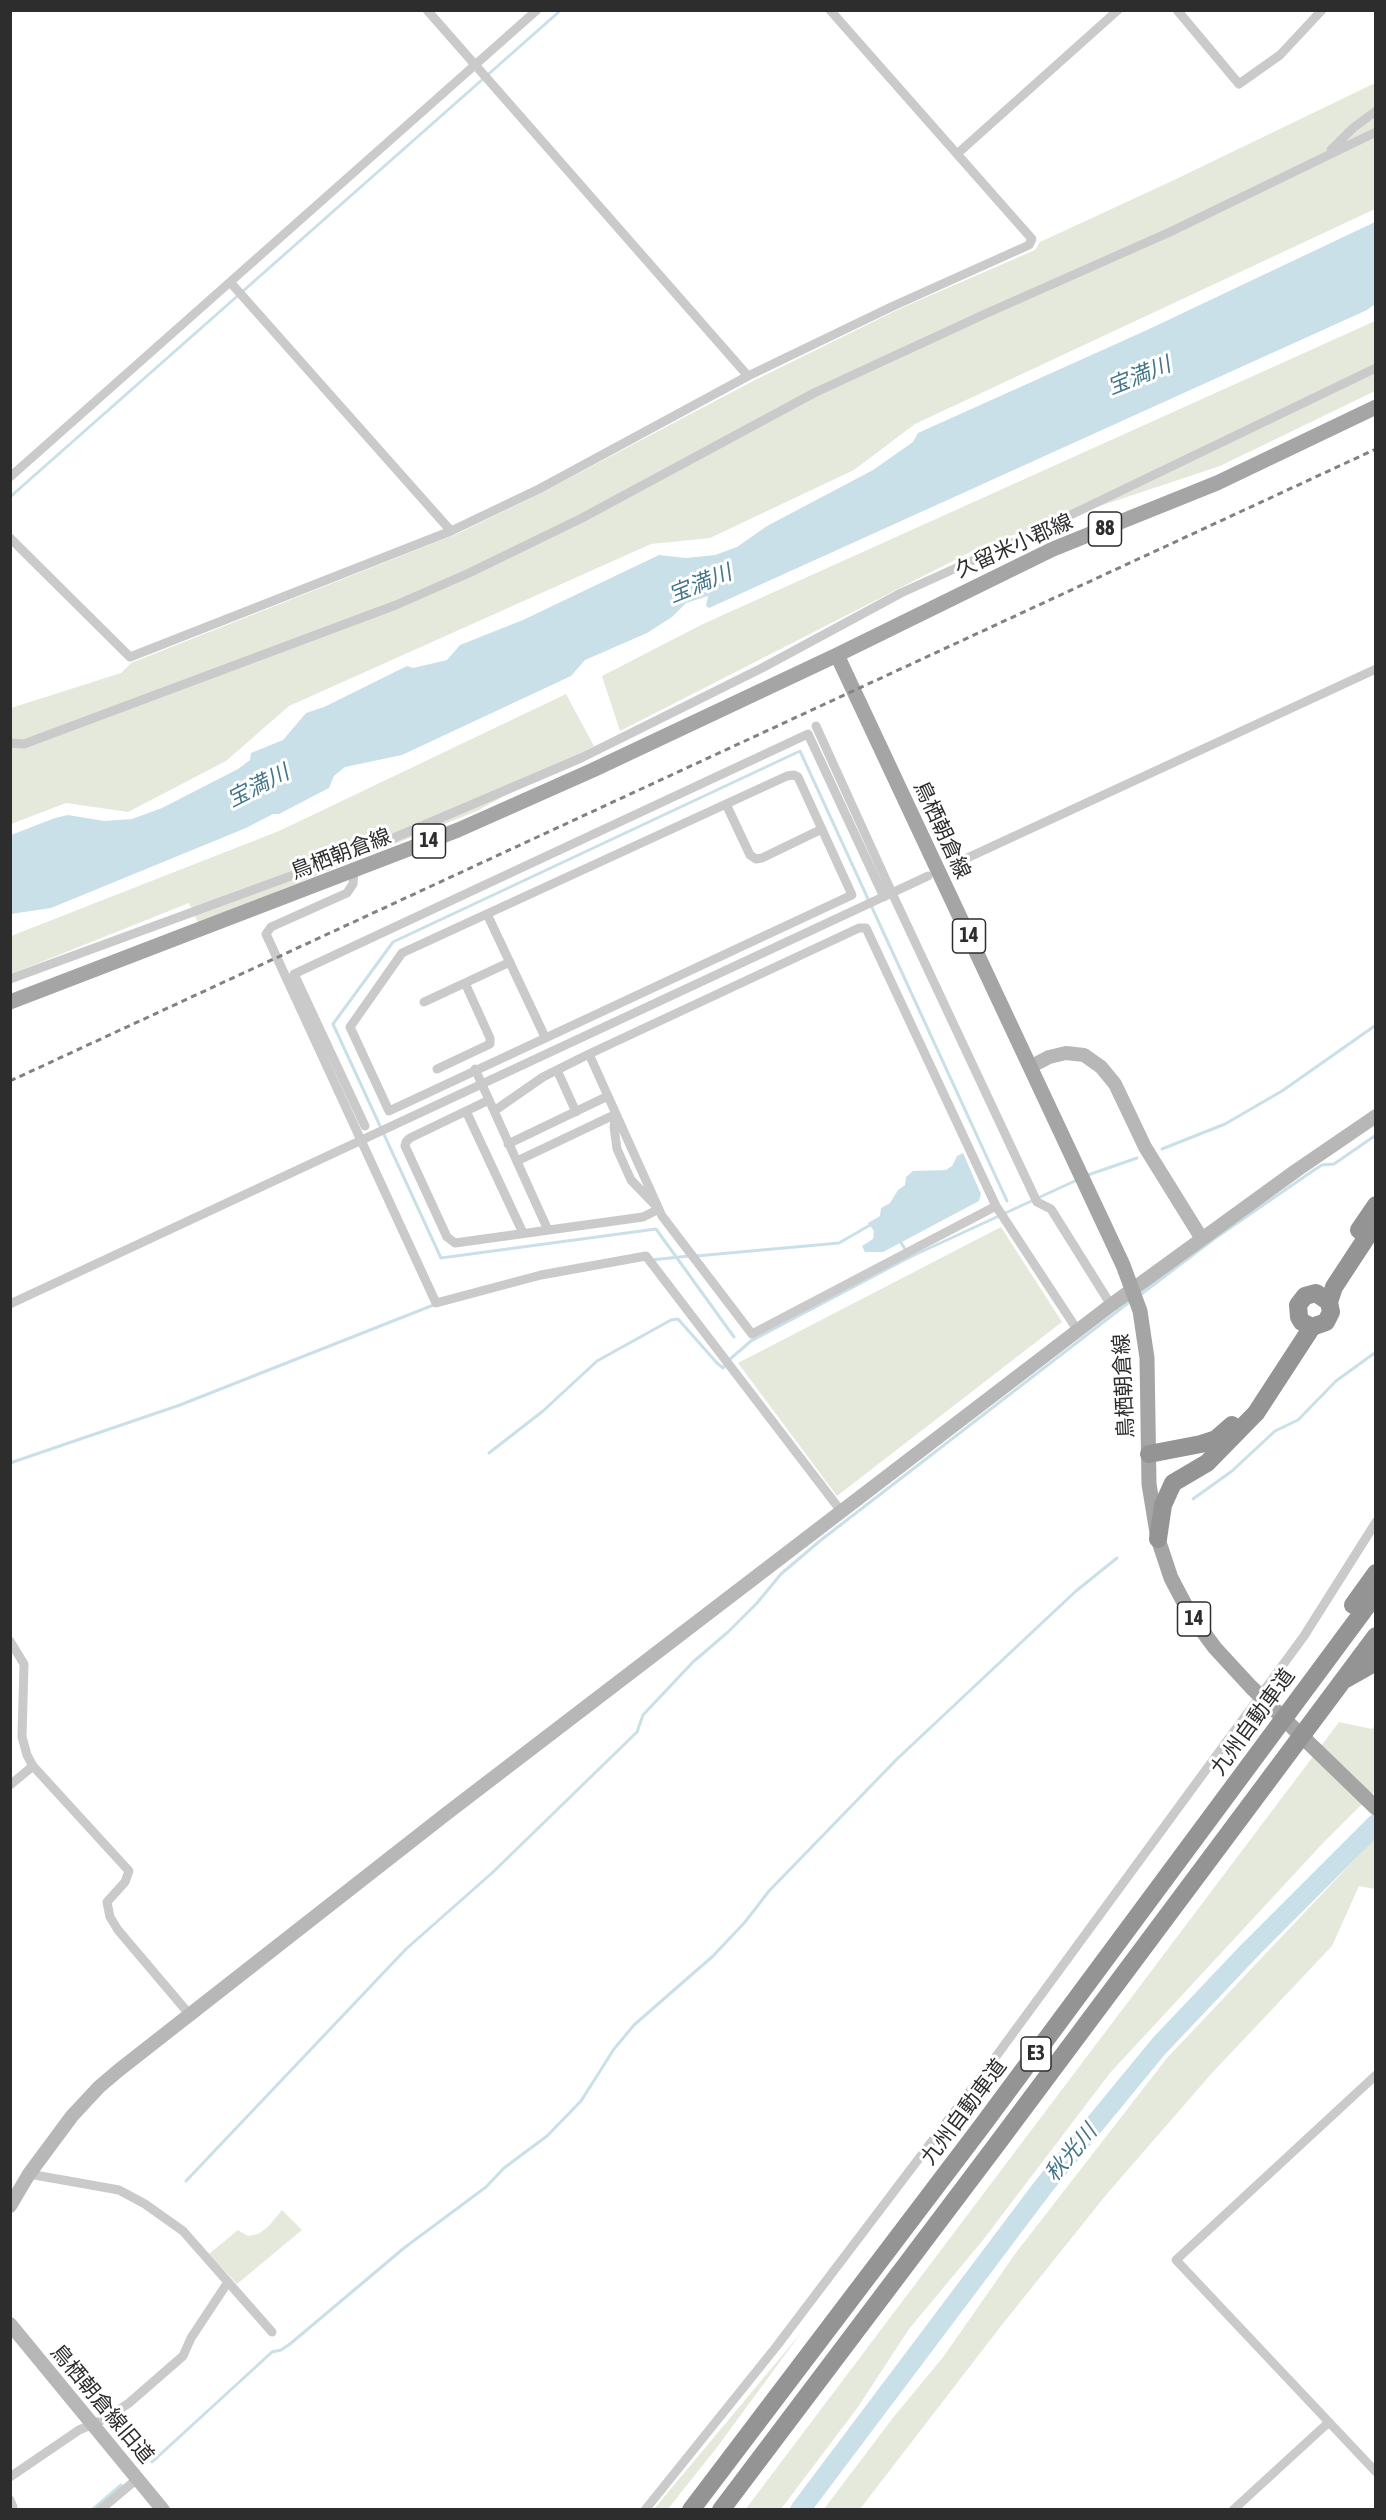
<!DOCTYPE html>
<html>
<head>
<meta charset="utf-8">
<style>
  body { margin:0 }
  #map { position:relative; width:1386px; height:2520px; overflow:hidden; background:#fff; font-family:"Asap Condensed",sans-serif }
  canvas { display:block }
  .frame { position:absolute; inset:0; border:12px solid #2d2d2d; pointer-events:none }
</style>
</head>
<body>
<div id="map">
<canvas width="1386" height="2520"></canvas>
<div class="frame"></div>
</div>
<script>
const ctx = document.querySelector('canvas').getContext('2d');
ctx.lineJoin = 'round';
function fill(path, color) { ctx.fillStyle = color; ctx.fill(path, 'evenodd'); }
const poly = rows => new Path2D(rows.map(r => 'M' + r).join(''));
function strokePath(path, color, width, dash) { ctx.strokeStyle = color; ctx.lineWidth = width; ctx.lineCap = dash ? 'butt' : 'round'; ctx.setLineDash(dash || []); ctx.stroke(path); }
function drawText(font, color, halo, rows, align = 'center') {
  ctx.font = font + ' "Asap Condensed","Noto Sans JP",sans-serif'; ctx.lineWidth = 6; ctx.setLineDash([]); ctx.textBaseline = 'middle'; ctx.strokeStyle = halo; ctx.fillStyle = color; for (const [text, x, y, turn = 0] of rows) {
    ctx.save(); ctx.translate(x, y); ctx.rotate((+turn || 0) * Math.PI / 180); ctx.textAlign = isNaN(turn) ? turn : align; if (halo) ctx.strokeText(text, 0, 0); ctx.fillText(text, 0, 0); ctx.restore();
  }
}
fill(poly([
  [1375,83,1375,209,915,424,854,470,710,538,651,544,289,706,226,761,128,812,66,803,11,824,11,708,121,673,131,663,459,533,541,493,753,381,897,310,1035,250,1040,242,1172,181],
  [1375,321,1375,391,1220,466,986,544,620,731,602,676,703,624],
  [566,694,594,746,477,811,198,923,189,903,11,974,11,936,279,831],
  [1001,1227,1062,1322,837,1496,738,1363],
  [1339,1722,1372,1729,1375,1725,1375,1791,1323,1843,1110,2073,983,2240,909,2329,858,2407,781,2509,745,2510],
  [1375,1838,1375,1889,1359,1886,1332,1946,1212,2073,1106,2195,1001,2326,860,2509,824,2509,892,2419,944,2356,1015,2254,1167,2058],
  [282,2210,302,2230,237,2284,209,2254,238,2230,248,2236,258,2234,268,2227],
  [801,2333,718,2446,668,2509,654,2509]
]), '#e5e9dc');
fill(poly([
  [1375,222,1375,304,1367,310,709,608,706,606,708,596,686,603,672,617,647,633,585,660,571,676,402,755,345,767,334,776,329,788,279,814,273,814,246,828,51,908,11,914,11,835,55,818,68,815,104,821,132,819,162,808,238,769,250,760,251,753,283,740,306,713,324,707,407,666,413,668,447,660,460,645,523,620,659,555,686,558,715,555,737,547,767,526,873,470,913,442,918,433,1147,330],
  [963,1153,981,1194,979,1201,883,1252,865,1252,862,1246,873,1239,874,1231,868,1223,880,1216,881,1208,890,1203,898,1190,905,1185,906,1177,913,1171,946,1170,952,1166,957,1156]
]), '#cae0e8');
strokePath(poly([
  [10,497,561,10],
  [1162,1149,1225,1124,1282,1091,1376,1025],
  [1085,1176,1137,1158],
  [900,1241,910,1257],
  [696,1256,839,1243,872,1224],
  [651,1260,689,1256],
  [1140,1295,1214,1239,1314,1170,1322,1165,1334,1164,1376,1135],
  [734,1337,656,1229,441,1258,333,1024,393,942,800,751,1007,1201],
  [729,1360,751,1341,910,1257,1077,1180],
  [489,1453,543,1411,597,1361,671,1320,678,1319,717,1363,723,1368,725,1365],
  [10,1463,180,1405,436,1304],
  [1193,1499,1232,1471,1275,1431,1298,1420,1336,1381,1376,1352],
  [186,2181,406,1949,492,1873,637,1732,643,1715,693,1662,728,1632,757,1603,781,1574,821,1540,1132,1300],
  [152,2462,272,2352,281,2350,290,2344,404,2248,486,2187,504,2168,547,2136,581,2101,614,2049,634,2025,713,1956,745,1922,769,1891,897,1759,1076,1591,1117,1558],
  [92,2510,121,2485]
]), '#cae0e8', 3);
strokePath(poly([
  [800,2510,1043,2187,1159,2046,1250,1950,1376,1824]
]), '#cae0e8', 20);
strokePath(poly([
  [427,10,748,376],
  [1177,10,1239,84,1280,55,1322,10],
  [1331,150,1353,128,1376,111],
  [957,154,1118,10],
  [230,282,451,531],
  [10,477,537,10],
  [10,538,130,657,451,531,539,489,748,376,891,307,1029,245,1032,239,830,10],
  [816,726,892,893,1037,1202,1051,1209,1111,1305],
  [10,743,24,744,396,605,469,573,582,518,814,393,985,314,1170,232,1376,132],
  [794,775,798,777,852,895,389,1111,350,1027,402,953,787,776,794,775],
  [726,804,750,855,756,859,762,858,822,829],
  [952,865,1376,669],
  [354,872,353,884,347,893,271,927,266,934,436,1303,541,1275,646,1256,841,1511],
  [487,914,545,1037],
  [10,979,389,840,581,758,762,668,901,593,1029,535,1376,368],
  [424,1002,510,962],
  [589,1054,662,1216,752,1334,996,1206],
  [437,1069,490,1044,490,1038,465,983],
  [475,1069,548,1230],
  [557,1070,576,1112],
  [489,1100,410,1138,406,1142,405,1146,447,1237,455,1243,643,1217,659,1209,631,1180,617,1149,614,1127,616,1114],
  [466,1111,523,1233],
  [494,1111,543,1077,589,1054,859,928,866,928,996,1206,1078,1331],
  [365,1126,294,974,808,734,884,897],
  [508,1144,608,1096],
  [517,1161,616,1114],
  [10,1304,928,876],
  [10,1641,24,1664,22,1737,27,1755,33,1766,129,1871,125,1882,107,1902,110,1917,118,1930,190,2015],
  [10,1785,33,1766],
  [1376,2075,1176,2260,1376,2472],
  [29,2174,119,2190,145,2204,183,2231,272,2332],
  [10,2477,79,2430,107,2418,129,2403,183,2356,191,2338,228,2282],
  [10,2500,13,2507,11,2510],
  [100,2510,137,2479],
  [645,2510,776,2347,989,2066,1304,1636,1376,1522],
  [1233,2510,1329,2422]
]), '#cacaca', 9);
strokePath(poly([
  [1030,1067,1049,1057,1066,1053,1084,1055,1101,1067,1115,1084,1145,1147,1202,1239],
  [10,2206,29,2174,72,2116,99,2087,119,2070,446,1814,1111,1305,1297,1170,1376,1116],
  [10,2324,163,2510]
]), '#b7b7b7', 14);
strokePath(poly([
  [837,655,1123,1265,1140,1311,1147,1358,1149,1484,1158,1539,1171,1578,1190,1614,1215,1648,1251,1687,1376,1808],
  [10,1002,458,830,593,770,837,655,1053,549,1217,483,1376,407]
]), '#a5a5a5', 15);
strokePath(poly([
  [1359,1230,1376,1205],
  [1329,1302,1316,1293,1305,1296,1298,1305,1299,1317,1302,1322,1312,1327,1326,1322,1331,1312,1329,1302,1334,1287,1376,1223],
  [1149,1454,1201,1444,1216,1439,1232,1425],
  [1158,1539,1163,1505,1173,1483,1207,1463,1256,1413,1312,1327],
  [1353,1605,1376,1573],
  [1346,1679,1376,1662],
  [691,2510,982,2126,1376,1594],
  [721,2510,997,2144,1376,1636]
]), '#949494', 18);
strokePath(poly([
  [10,1081,1376,449]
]), '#828282', 3, [6, 4.5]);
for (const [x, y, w] of [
  [1105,529,33],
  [429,841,33],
  [969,936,33],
  [1194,1619,33],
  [1036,2054,30]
]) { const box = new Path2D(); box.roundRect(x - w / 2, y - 17, w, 34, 4.5); ctx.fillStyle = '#fff'; ctx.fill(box); strokePath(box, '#2d2d2d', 1.5); }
drawText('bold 20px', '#2d2d2d', null, [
  ["88",1105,529],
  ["14",429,841],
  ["14",969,936],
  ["14",1194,1619],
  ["E3",1036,2054]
]);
drawText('21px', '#2d2d2d', '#fff', [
  ["久留米小郡線",1014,546,-24],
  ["鳥栖朝倉線",942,830,65],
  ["鳥栖朝倉線",341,854,-21],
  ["鳥栖朝倉線",1124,1386,-93],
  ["九州自動車道",1253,1722,-54],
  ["九州自動車道",964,2112,-53],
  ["鳥栖朝倉線旧道",102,2404,50]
]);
drawText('italic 22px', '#437688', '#fff', [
  ["宝満川",1139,376,-22],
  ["宝満川",700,584,-22],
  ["宝満川",258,786,-27],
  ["秋光川",1071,2153,-50]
]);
</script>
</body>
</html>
